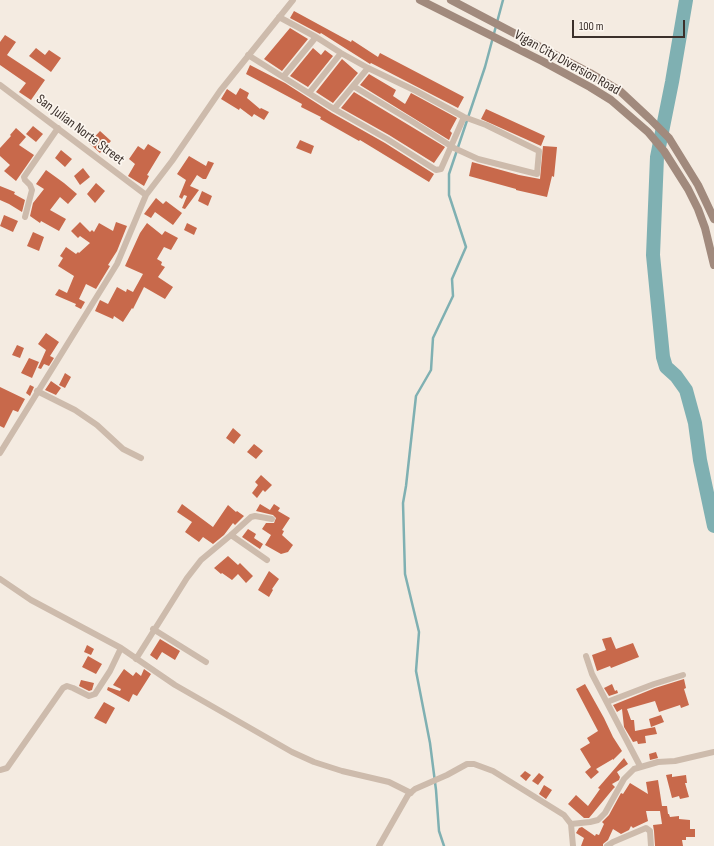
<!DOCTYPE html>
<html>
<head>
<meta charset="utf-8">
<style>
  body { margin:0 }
  #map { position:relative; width:714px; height:846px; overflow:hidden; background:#f4ebe1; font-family:"Sofia Sans Condensed",sans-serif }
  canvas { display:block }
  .scale { position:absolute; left:572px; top:20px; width:113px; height:18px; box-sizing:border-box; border:2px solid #3b302b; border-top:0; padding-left:5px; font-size:12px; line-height:14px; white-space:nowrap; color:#3b302b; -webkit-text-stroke:3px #fbf5ee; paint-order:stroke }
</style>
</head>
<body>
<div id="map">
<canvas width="714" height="846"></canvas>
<div class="scale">100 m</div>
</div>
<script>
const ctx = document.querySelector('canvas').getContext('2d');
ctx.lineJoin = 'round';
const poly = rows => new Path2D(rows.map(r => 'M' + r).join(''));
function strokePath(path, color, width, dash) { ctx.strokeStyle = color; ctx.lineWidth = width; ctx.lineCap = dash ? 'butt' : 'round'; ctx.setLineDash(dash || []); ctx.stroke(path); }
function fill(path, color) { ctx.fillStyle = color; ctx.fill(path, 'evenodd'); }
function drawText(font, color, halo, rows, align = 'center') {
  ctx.font = font + ' "Sofia Sans Condensed",sans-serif'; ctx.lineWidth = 3.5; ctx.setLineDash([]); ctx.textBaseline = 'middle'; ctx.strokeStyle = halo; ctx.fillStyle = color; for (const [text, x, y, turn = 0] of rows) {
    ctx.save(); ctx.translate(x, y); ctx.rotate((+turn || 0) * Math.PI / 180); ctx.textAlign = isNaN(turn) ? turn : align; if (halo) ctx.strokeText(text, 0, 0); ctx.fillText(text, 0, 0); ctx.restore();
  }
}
strokePath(poly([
  [444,846,439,831,436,790,430,743,416,671,419,632,405,574,403,503,406,486,416,396,431,370,433,338,453,296,452,279,466,247,449,195,449,174,485,67,503,0]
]), '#7fb0b2', 2.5);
strokePath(poly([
  [686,0,672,82,657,157,653,255,663,357,666,367,676,376,686,390,695,423,700,460,714,526]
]), '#7fb0b2', 14);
fill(poly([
  [294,11,351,42,352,40,378,57,380,53,464,97,458,108,371,63,370,64,321,33,320,34,290,18],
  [290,28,308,39,282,71,264,59],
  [5,35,16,42,7,55,45,80,31,100,19,92,26,83,0,65,0,42],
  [36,48,45,55,49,50,61,58,51,72,29,56],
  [313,48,321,55,325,50,333,56,308,87,290,76],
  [342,59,358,73,333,103,316,92],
  [250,65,285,83,332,113,385,143,434,174,429,182,360,140,359,141,320,119,321,117,301,107,302,104,246,74],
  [369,74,396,90,393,96,405,104,411,93,457,118,450,131,452,133,449,140,360,85],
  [240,88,249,93,247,98,260,109,261,108,269,112,264,120,254,114,252,117,240,108,239,110,221,99,227,89,236,95],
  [354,92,445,147,434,163,389,135,341,108],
  [486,109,545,136,541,146,481,119],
  [33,126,43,134,36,142,26,134],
  [16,128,26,137,19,145,34,155,16,181,4,171,10,165,0,156,0,148,11,136,10,135],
  [100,131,111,141,100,153,89,143],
  [300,140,314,146,311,154,296,148],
  [148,144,161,152,147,175,149,176,144,186,128,176,135,164,129,159,138,146,144,150],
  [543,146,557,147,554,177,552,176,547,197,516,190,516,189,469,176,472,162,519,175,540,179],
  [61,150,72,159,65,167,55,158],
  [189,156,206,166,208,161,214,163,206,179,203,179,197,175,190,186,199,190,185,209,182,208,187,196,184,195,182,199,179,197,186,180,177,174],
  [83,168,90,177,80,185,74,176],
  [46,170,64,183,77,194,68,204,60,197,50,210,66,219,59,231,41,221,40,223,30,216,33,203,44,189,36,184],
  [96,183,105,191,95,203,87,194],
  [0,186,15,192,14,194,25,200,22,212,9,204,0,200],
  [202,191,212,196,208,206,198,201],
  [156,198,163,204,166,201,182,213,173,225,155,212,151,218,144,214],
  [4,215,18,221,13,232,0,226],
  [80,222,90,232,92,230,94,232,99,223,113,231,116,222,127,226,117,251,108,265,110,266,96,289,86,284,79,299,85,302,81,309,75,306,76,304,55,295,59,289,67,293,74,276,58,266,63,258,60,256,66,247,76,254,78,252,79,253,90,243,80,236,78,238,71,231],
  [147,223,162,235,165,231,178,238,171,250,164,247,157,259,162,262,161,265,165,267,158,277,173,287,165,299,144,287,133,309,132,308,123,322,114,316,113,319,95,311,100,300,108,304,117,287,126,292,127,289,133,292,143,274,125,266,140,233],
  [187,223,197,228,194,235,184,230],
  [33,232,44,237,39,251,27,246],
  [46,333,59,342,50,356,54,358,49,366,44,364,41,369,38,368,46,350,38,344],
  [17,345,24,348,20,358,12,355],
  [29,358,39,362,32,378,21,373],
  [65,373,71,377,65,388,59,385],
  [51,381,61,388,56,395,45,390],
  [30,385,34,387,30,396,26,393],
  [0,387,25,399,18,412,13,410,4,428,0,426],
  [233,428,241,435,234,444,226,438],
  [254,444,263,451,256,459,247,452],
  [261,475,272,485,265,492,263,490,257,498,252,493,258,485,255,482],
  [182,504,213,527,228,505,236,512,237,511,244,516,235,525,233,523,224,535,213,544,203,537,199,542,185,532,192,522,177,512],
  [260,504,270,510,274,504,280,508,278,511,290,518,282,530,284,531,282,535,293,545,288,552,281,554,265,545,271,535,262,529,266,523,274,523,276,518,273,515,256,511],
  [248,529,256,534,254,538,263,544,260,549,242,537],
  [228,556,238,565,240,563,253,576,246,583,238,574,232,580,222,573,221,574,214,568],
  [269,571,279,579,272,589,273,590,269,597,258,590],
  [611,637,616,649,633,643,639,657,611,668,610,666,597,671,592,655,606,650,602,639],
  [160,639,180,651,175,660,162,652,157,660,150,655],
  [87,645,94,649,91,655,84,652],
  [88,656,102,664,96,674,82,667],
  [124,669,133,676,136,672,141,676,144,669,151,674,137,696,133,694,129,702,107,690,108,687,120,691,121,689,113,685],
  [684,679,686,688,684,689,689,705,681,708,680,705,659,712,655,701,627,709,631,720,634,720,635,731,655,727,657,734,645,736,646,743,638,744,637,741,633,742,624,727,622,709,617,712,613,705,655,688],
  [81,680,94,683,92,690,89,691,79,686],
  [585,684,604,718,613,737,622,751,613,760,613,759,596,769,599,772,591,779,585,772,591,767,580,749,590,743,587,738,598,731,576,689],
  [612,684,615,691,617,690,618,693,609,696,604,688],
  [104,702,115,708,106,724,94,718],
  [661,715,664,722,651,727,649,719],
  [656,752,658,758,650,760,649,754],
  [624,758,628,764,617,772,620,777,619,780,612,784,615,787,613,789,589,818,584,818,568,804,576,795,588,806,600,789,598,788],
  [525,771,531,775,526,781,520,776],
  [539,773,544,777,538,785,532,781],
  [672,774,672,777,686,775,687,783,685,783,689,797,680,799,679,796,672,798,666,775],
  [658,780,662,806,667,806,668,814,669,814,670,817,679,816,679,819,690,820,690,829,695,829,695,837,686,837,686,840,682,840,683,846,655,846,654,831,653,825,662,824,660,811,646,811,648,821,633,828,631,826,629,830,621,834,613,829,608,840,603,844,603,846,581,846,584,838,576,833,579,828,582,827,595,836,596,834,599,835,604,824,602,822,609,815,621,793,623,794,630,783,648,794,646,782],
  [544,785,552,790,546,799,539,794]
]), '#c8694b');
strokePath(poly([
  [279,17,316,37,341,53,368,68,416,91,464,117,486,125,539,151,537,174,478,159,454,148,413,122,353,86],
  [248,55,334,109,387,139,436,170,441,169,464,117],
  [283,77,316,37],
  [0,85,146,195],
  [309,93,341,53],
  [334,109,368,68],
  [25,217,32,190,30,185,25,180,24,177,58,128],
  [37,391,75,410,97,425,123,449,141,458],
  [0,453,117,264,146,195,172,161,220,91,293,0],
  [231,535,267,560],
  [0,579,31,600,121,648,175,685,292,752,314,762,342,771,389,782,411,793],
  [153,629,206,662],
  [586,656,592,674,640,766],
  [136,659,187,578,201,560,231,535,251,517,255,516,272,519],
  [607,702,654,684,683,675],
  [0,770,7,768,63,688,67,686,73,688,89,696,95,694,110,671,121,648],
  [571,824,590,822,598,820,605,813,624,779,634,769,658,762,675,761,714,752],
  [379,846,408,795,415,789,447,775,467,764,474,764,493,771,564,815,571,824,573,846],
  [607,846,613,842,646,828,650,831,651,846]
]), '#cdbbac', 6);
strokePath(poly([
  [420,0,542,61,590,87,611,100,648,132,664,151,688,189,698,209,705,228,714,265],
  [451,0,590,73,620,91,650,119,669,138,698,185,714,219]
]), '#a18a7d', 8);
drawText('14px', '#3b302b', '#fbf5ee', [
  ["Vigan City Diversion Road",567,63,29],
  ["San Julian Norte Street",80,130,37]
]);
</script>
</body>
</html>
